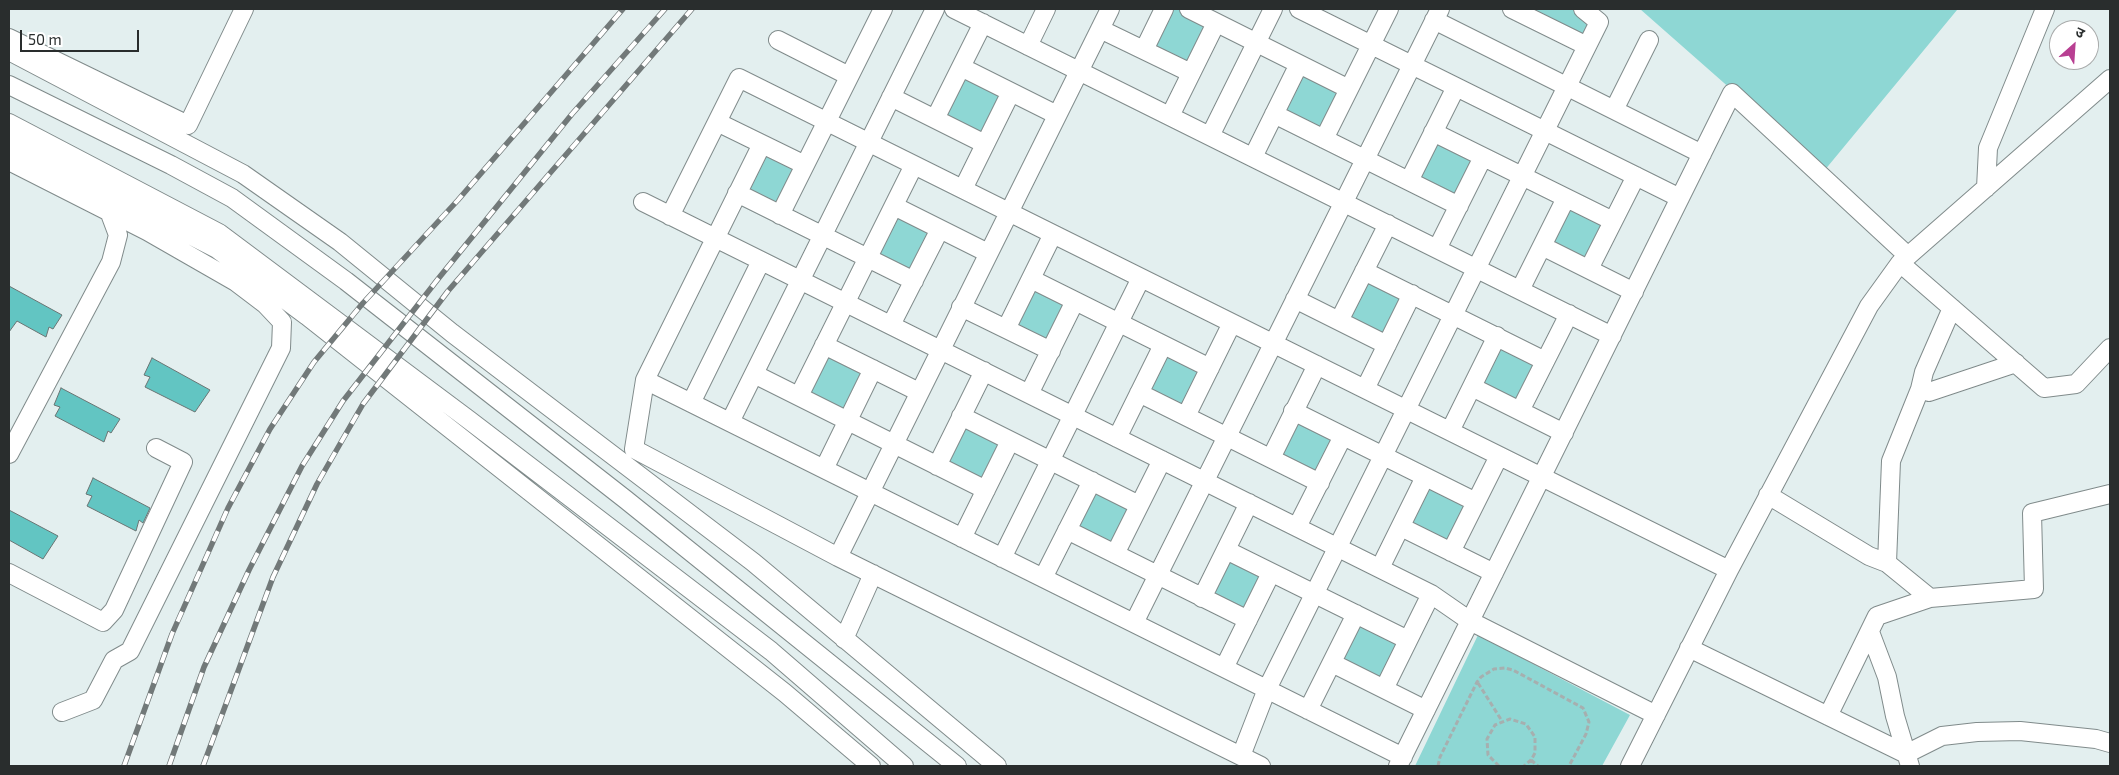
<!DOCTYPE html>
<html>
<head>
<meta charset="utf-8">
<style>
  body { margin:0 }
  #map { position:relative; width:2119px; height:775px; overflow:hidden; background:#e3efef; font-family:"Exo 2","Noto Sans Devanagari",sans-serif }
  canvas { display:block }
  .frame { position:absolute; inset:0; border:10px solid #292d2d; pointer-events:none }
  .north { position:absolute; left:2049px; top:20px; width:50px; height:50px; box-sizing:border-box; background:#fff; border:1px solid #a9abab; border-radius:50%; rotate:26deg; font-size:14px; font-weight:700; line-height:20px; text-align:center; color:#292d2d }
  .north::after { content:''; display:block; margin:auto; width:18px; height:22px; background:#b83f92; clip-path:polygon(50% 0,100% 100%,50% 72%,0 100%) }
  .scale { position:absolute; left:20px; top:30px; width:119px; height:22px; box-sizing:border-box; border:2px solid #292d2d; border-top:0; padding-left:6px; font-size:15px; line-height:18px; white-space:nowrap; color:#292d2d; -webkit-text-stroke:4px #fff; paint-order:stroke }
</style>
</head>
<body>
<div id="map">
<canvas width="2119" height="775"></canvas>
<div class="frame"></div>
<div class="north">उ</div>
<div class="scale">50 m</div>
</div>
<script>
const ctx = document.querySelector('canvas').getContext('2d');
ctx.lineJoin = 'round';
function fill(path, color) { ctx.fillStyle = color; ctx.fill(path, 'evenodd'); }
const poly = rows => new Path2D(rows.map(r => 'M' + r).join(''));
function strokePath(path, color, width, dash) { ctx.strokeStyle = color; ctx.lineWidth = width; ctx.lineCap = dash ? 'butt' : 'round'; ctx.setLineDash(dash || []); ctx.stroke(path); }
fill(poly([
  [1171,9,1179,9,1211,24,1189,69,1151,51],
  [1526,9,1575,9,1592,23,1585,39],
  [1640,9,1955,9,1957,10,1824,171],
  [1303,70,1342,88,1320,133,1281,115],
  [962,76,1001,95,981,134,942,115],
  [1438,140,1476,159,1456,198,1418,179],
  [761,149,800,168,780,207,742,188],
  [1570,203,1609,221,1587,267,1549,248],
  [892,214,931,233,911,272,872,253],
  [1368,278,1406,298,1386,337,1348,318],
  [1032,286,1070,305,1050,345,1012,325],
  [1501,344,1540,364,1520,403,1481,384],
  [1165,351,1204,370,1184,410,1145,391],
  [828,352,866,371,846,411,808,392],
  [1297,418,1335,438,1315,477,1277,458],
  [964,425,1003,444,983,483,945,464],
  [1430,487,1468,506,1448,546,1410,526],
  [1093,488,1131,507,1112,546,1073,527],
  [1229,555,1267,574,1248,614,1209,595],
  [1362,621,1401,640,1381,680,1342,661],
  [1478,635,1630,715,1602,766,1415,766]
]), '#8ed7d4');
const building = poly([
  [9,286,62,315,53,329,49,327,46,337,17,321,9,332,9,286],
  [152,358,210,390,195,412,145,387,150,377,144,375,152,358],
  [61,388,120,419,111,433,108,431,104,442,55,416,60,407,54,405,61,388],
  [93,478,150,508,143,523,139,520,136,531,87,506,92,496,86,494,93,478],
  [9,510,58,536,43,559,9,540,9,510]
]);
fill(building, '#62c5c2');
strokePath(building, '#697473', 1);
const minor = poly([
  [954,9,1612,336],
  [1189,9,1349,89],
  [1299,9,1680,198],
  [1512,9,1587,46],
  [1434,20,1702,154],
  [1100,29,1191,73],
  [9,38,188,125,244,9],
  [778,40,849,76],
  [1028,46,1046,9],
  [1144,50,1164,9],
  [9,51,243,174,340,242,452,333,753,562,997,766],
  [961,67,1057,115],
  [9,85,171,165,232,198,346,281,625,499,957,766],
  [891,97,985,144],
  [1614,110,1649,40],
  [1274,114,1459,206],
  [1170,116,1216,23],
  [935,119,983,23],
  [717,122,805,165],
  [9,123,219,233,469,420,771,651,904,766],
  [1433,132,1613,221],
  [1210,136,1273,9],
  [1324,139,1389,9],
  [9,142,217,249,307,316,785,693,871,766],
  [762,144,645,380,634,449,838,557,1261,766],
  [1253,157,1299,64],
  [9,161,147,231,236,282,265,304,282,322,281,348,130,651,114,660,93,700,62,712],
  [1409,181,1456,87],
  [1986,188,1988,148,2045,9],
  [963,189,1011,92],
  [737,193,914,281],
  [643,202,1431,594,1470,621,1656,715],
  [894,206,988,253],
  [780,215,883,9],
  [670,216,739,78,1729,570],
  [1542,246,1634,292],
  [1437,249,1483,157],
  [1900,263,2110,79],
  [1589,269,1636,176],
  [1364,271,1545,361],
  [1031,279,1210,368],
  [1520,290,1566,198],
  [1295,299,1387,345],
  [961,307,1051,351],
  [1339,321,1388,224],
  [891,325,940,229],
  [1006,329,1053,234],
  [824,345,919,392],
  [754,374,986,490],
  [645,380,1403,757],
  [1472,387,1564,433],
  [1365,389,1412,294],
  [1920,389,1929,392,2016,363],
  [1139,393,1320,483],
  [1029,394,1075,301],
  [799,396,914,165],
  [691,403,761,261],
  [1293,411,1476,502],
  [1520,411,1569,314],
  [961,416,1139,505],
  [1186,416,1232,323],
  [730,422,935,9],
  [1450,431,1497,336],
  [1117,438,1163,345],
  [9,454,111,262,118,235,109,211],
  [1271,458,1317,365],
  [937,466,984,371],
  [824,469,873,369],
  [1768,495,1869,556,1887,563,1930,598],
  [1297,527,1343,436],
  [1401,527,1494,573],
  [1067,530,1248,620],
  [962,538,1010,441],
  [1226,550,1408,640],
  [1451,552,1499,456],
  [1115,554,1162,460],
  [838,557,1110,9],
  [1002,558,1141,278],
  [1887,563,1891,461,1920,389,1924,372,1952,308],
  [1380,568,1425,477],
  [9,573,103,622,114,610,183,462,156,448],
  [1043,578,1092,481],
  [1202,598,1249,503],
  [1134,623,1440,9],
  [1870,632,1887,677,1895,716,1910,766],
  [844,639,873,574],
  [1689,648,1906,754],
  [1332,663,1426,710],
  [1224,668,1271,573],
  [1384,689,1431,594],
  [1308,710,1356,614],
  [1828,716,1877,616,1930,598,2034,589,2032,513,2110,494],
  [1906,754,1942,736,1977,732,2020,731,2096,739,2110,743],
  [1241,756,1267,689,1599,22,1583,9],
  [1398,766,1732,93,1908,256],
  [1630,766,1729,570,1869,306,1900,263,2044,388,2076,384,2110,348]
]);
strokePath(minor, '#808b8b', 20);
strokePath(poly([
  [1478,683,1502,721],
  [1531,760,1538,766],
  [1438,766,1440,757,1477,682,1481,677,1494,669,1505,668,1513,670,1583,708,1589,722,1586,734,1569,766],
  [1499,766,1488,755,1487,739,1495,725,1510,719,1526,724,1535,737,1535,753,1531,760,1524,766]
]), '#a6afaf', 3, [5, 2.5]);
strokePath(minor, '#fff', 18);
const rail = poly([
  [124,766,172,634,228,508,270,429,314,362,363,303,458,200,623,9],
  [169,766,204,667,249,570,302,466,343,401,438,279,572,114,665,9],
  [203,766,273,577,317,484,363,404,448,291,692,9]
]);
strokePath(rail, '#727979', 5.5);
strokePath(rail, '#fff', 4, [11]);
</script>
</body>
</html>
